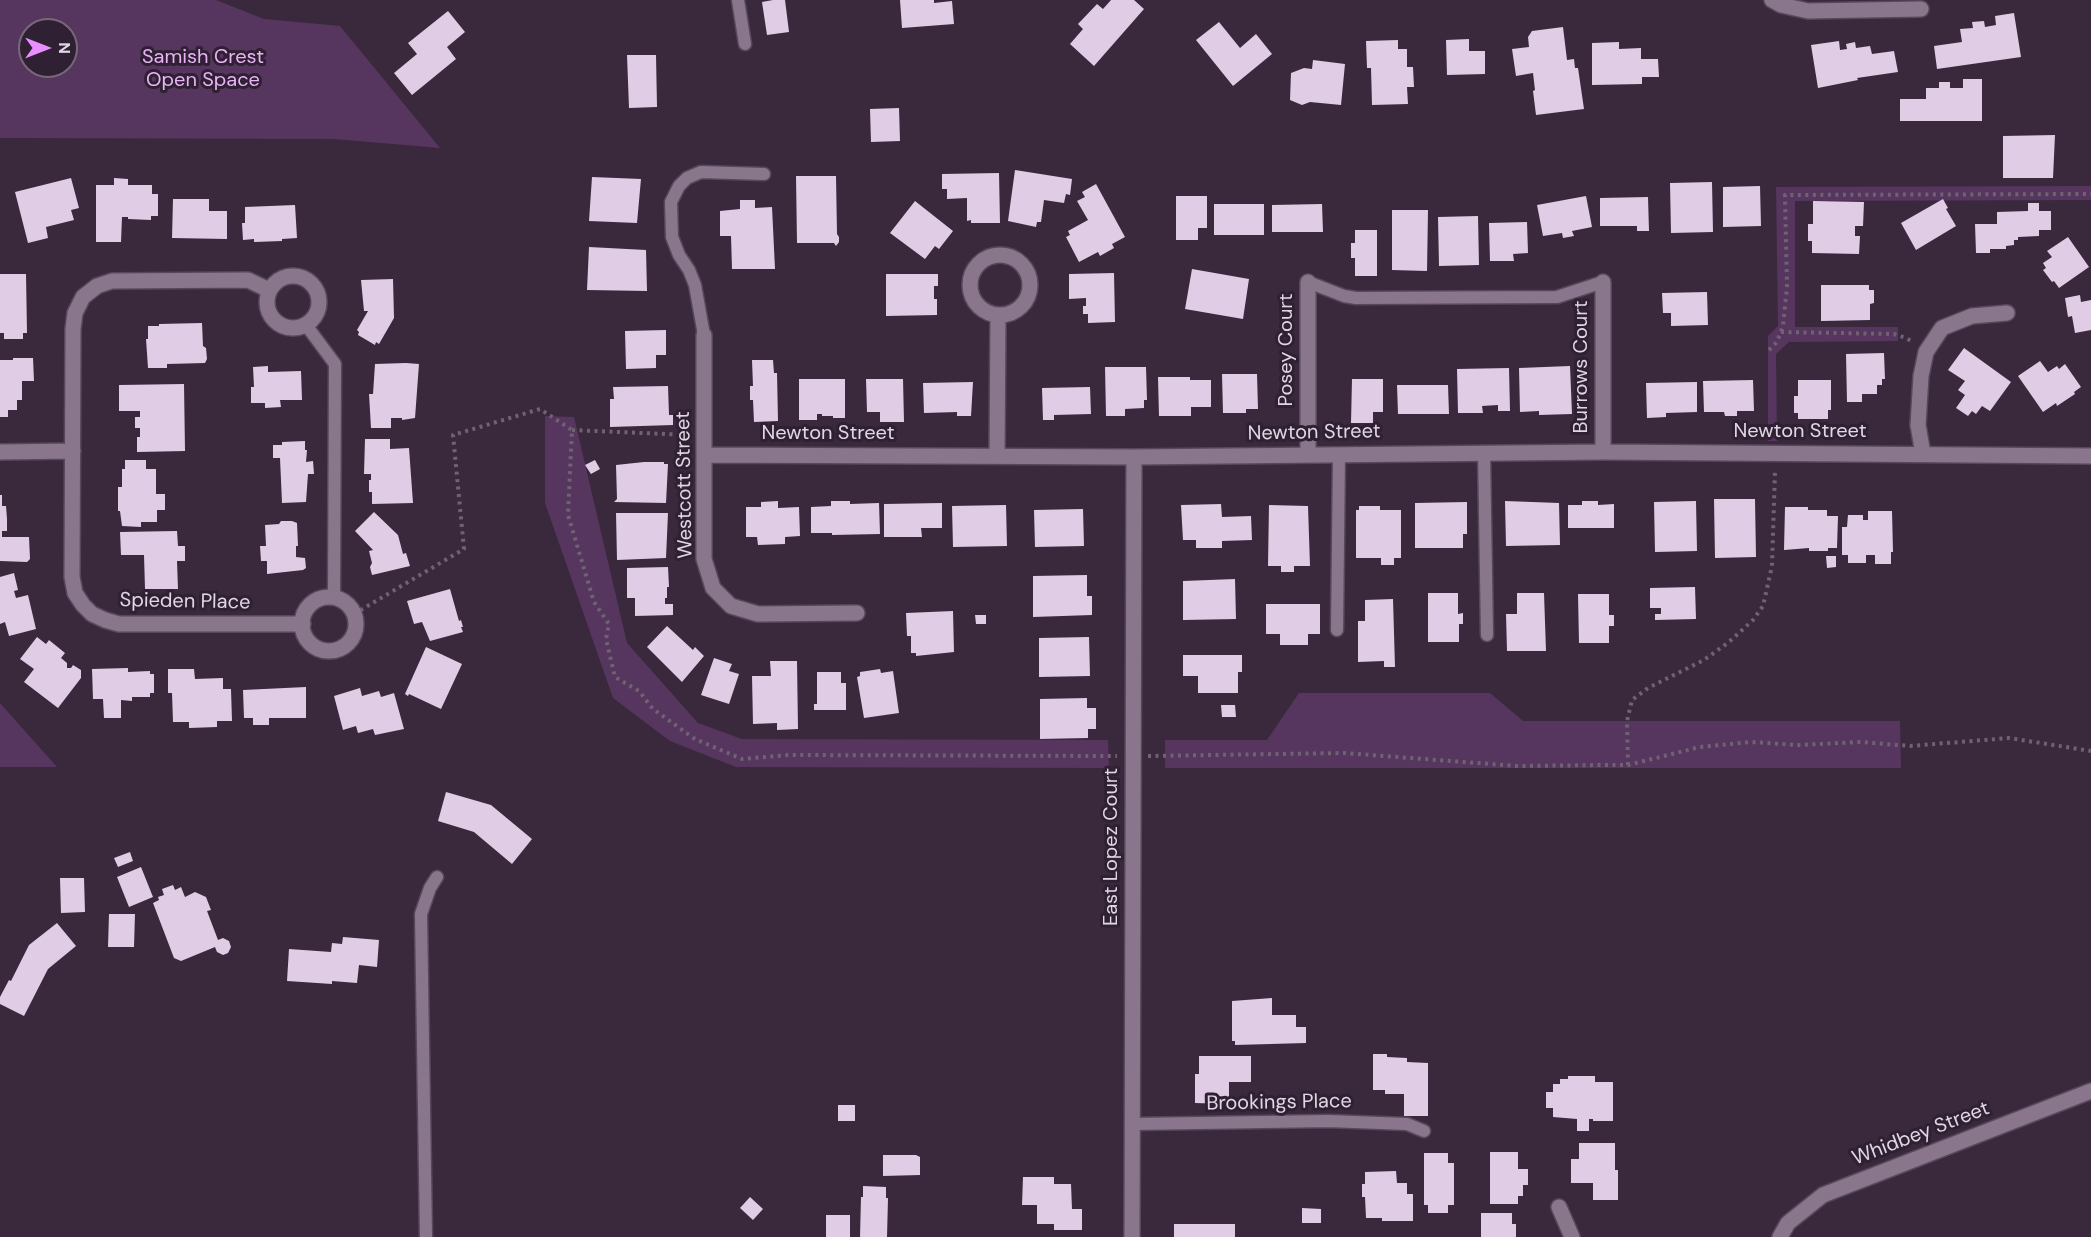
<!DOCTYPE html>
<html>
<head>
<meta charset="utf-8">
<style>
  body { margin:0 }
  #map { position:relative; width:2091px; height:1237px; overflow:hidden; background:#3a293d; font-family:"DM Sans",sans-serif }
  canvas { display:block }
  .north { position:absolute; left:18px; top:18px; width:60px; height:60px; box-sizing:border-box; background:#2f2033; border:2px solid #766979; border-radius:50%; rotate:90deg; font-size:16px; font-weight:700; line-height:24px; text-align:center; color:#e1d7e3 }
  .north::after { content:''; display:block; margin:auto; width:21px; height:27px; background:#e98efe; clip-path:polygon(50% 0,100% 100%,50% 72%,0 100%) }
</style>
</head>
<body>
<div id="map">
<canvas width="2091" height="1237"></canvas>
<div class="north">N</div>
</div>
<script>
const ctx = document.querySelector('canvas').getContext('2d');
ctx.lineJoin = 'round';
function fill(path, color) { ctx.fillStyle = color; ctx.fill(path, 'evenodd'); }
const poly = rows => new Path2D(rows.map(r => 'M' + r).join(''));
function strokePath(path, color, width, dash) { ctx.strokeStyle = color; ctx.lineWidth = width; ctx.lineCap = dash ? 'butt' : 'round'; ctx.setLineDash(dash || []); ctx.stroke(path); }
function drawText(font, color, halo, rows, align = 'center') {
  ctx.font = font + ' "DM Sans",sans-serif'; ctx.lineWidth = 6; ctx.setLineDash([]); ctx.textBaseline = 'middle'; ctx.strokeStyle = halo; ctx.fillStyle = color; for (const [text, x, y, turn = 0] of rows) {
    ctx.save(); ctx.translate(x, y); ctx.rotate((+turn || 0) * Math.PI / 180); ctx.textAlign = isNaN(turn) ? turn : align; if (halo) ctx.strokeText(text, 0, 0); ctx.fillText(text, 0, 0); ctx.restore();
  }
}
fill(poly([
  [0,0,216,0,264,19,340,26,440,148,334,139,0,138],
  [30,30,66,30,66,66,30,66],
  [2091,186,2091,200,1795,201,1795,327,1898,327,1898,341,1789,342,1776,354,1777,441,1768,441,1768,336,1778,326,1776,187],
  [545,416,574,417,627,643,698,723,742,739,1108,740,1109,768,736,767,670,741,613,698,545,503],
  [1299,693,1490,693,1523,721,1900,721,1901,768,1165,768,1165,740,1267,740],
  [0,703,57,767,0,767]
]), '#56365e');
fill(poly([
  [773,0,785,0,789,32,767,35,762,2],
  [900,0,934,0,934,3,952,1,954,24,902,28],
  [1111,0,1134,0,1144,9,1094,66,1070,44,1083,29,1078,24,1097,4,1103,9],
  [448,11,465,32,447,47,456,59,412,95,394,73,417,54,408,43],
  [2014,13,2021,57,1937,69,1934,46,1962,42,1960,29,1973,28,1972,22,1984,21,1985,27,1996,25,1995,16],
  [1219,22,1240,48,1256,34,1272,54,1233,86,1196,40],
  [1563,27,1567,60,1574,59,1575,68,1578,68,1584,109,1536,115,1533,91,1535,90,1533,73,1516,76,1512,49,1529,47,1528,37,1532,31],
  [1469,39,1469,51,1485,51,1485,74,1447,75,1446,40],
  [1398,40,1398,49,1407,49,1407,67,1413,67,1414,87,1407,87,1408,104,1372,105,1371,68,1367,68,1366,41],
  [1839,41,1840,50,1847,49,1846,44,1855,42,1856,48,1870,46,1872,54,1894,51,1898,72,1857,78,1858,80,1818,88,1811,45],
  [1619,42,1619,49,1641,48,1641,59,1658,59,1659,77,1642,77,1642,84,1592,85,1592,43],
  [627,55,656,55,657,107,629,108],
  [1313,60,1345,64,1341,105,1310,102,1302,105,1290,100,1291,73,1304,68,1312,69],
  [1963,79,1982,79,1982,121,1900,121,1900,99,1926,99,1926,88,1939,88,1939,82,1950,82,1950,88,1963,88],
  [899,108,900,141,871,142,870,109],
  [2055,135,2053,178,2003,178,2003,136],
  [1015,170,1072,179,1070,195,1066,194,1064,203,1044,200,1041,222,1037,222,1036,227,1008,221],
  [999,173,1000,223,971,223,971,220,967,221,967,198,947,199,947,189,942,189,942,174],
  [796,176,836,176,837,234,839,237,839,242,836,246,834,243,797,243],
  [592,177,641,179,637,223,589,221],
  [71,178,79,208,71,210,74,220,46,227,48,238,28,243,15,192],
  [114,178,128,179,128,185,152,185,152,194,158,194,158,216,151,216,151,220,128,219,128,217,122,217,121,242,96,242,96,185,114,185],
  [1712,182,1713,232,1671,233,1670,183],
  [1096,184,1125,237,1112,244,1114,248,1100,256,1098,252,1079,262,1066,237,1070,235,1068,231,1088,220,1077,201,1085,197,1082,192],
  [1760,186,1761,226,1723,227,1723,187],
  [1176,196,1207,196,1207,228,1198,228,1198,240,1176,240],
  [1586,196,1592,227,1572,231,1574,236,1563,238,1562,233,1543,236,1537,205],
  [1648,197,1649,231,1637,231,1637,226,1600,226,1600,198],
  [173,199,209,199,209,211,227,211,227,239,172,238],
  [1943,199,1948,208,1946,209,1956,226,1916,250,1901,223],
  [740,200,755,200,755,208,772,207,775,269,732,269,731,236,720,236,720,211,740,209],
  [915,201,953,231,939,249,935,246,925,259,890,233],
  [1813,201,1864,202,1863,226,1855,226,1855,236,1860,236,1859,254,1812,253,1812,241,1808,241,1808,224,1813,224],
  [2028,203,2039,203,2039,211,2051,211,2051,230,2039,230,2039,236,2018,237,2018,240,2014,240,2014,245,2006,246,2006,249,1990,249,1990,253,1976,253,1975,224,1997,224,1997,212,2028,211],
  [1214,204,1264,204,1264,235,1214,235],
  [1322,204,1323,232,1272,232,1272,205],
  [295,205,297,238,282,239,282,241,254,242,254,239,243,240,242,223,245,223,245,207],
  [1392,210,1428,210,1427,271,1392,270],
  [1478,216,1479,265,1439,266,1438,217],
  [1527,222,1528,253,1513,254,1514,261,1490,261,1489,223],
  [1355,230,1377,230,1377,276,1355,276,1355,258,1351,258,1351,243,1355,243],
  [2068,237,2089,267,2059,288,2054,281,2052,282,2043,270,2046,268,2043,263,2052,257,2047,251],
  [589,247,646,250,647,291,587,290],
  [1192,269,1249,279,1243,319,1185,309],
  [1114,273,1115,322,1088,323,1088,314,1083,314,1083,306,1086,306,1086,298,1069,299,1069,274],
  [0,274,26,274,27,333,23,333,23,339,4,339,4,333,0,333],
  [886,274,938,274,938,286,934,286,934,299,937,299,937,315,886,316],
  [393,279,394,318,379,344,376,342,375,345,358,335,359,332,357,330,368,311,364,311,361,280],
  [1821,285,1869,285,1869,290,1874,290,1874,303,1870,304,1870,320,1821,321],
  [1707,292,1708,325,1671,326,1671,313,1663,313,1662,293],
  [2080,295,2081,302,2091,300,2091,330,2075,333,2072,316,2068,317,2065,298],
  [202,323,203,346,206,348,207,359,205,363,167,364,167,368,148,368,146,339,148,339,148,326,159,326,159,324],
  [666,330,666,355,656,355,656,368,626,369,625,331],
  [1964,348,2011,382,1990,411,1982,406,1976,414,1972,411,1968,416,1956,408,1965,395,1958,390,1965,381,1948,370],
  [1884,353,1885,379,1882,379,1882,385,1877,385,1877,394,1862,394,1862,402,1847,402,1846,354],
  [13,358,33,358,34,381,22,381,22,400,17,400,17,410,8,410,8,417,0,417,0,360,13,360],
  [752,360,773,360,774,373,777,373,778,421,754,422,753,400,750,400,750,386,753,386],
  [2040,361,2048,372,2057,366,2059,369,2065,364,2081,387,2074,392,2075,394,2057,406,2056,403,2043,412,2018,376],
  [406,363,419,364,415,418,402,420,402,418,391,418,391,428,371,428,369,394,373,394,375,364],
  [268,366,268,372,301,371,302,400,280,400,281,407,265,408,265,403,251,403,251,387,254,387,253,367],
  [1570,366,1572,414,1539,415,1539,411,1520,412,1519,368],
  [1105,367,1146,367,1147,400,1144,400,1144,408,1125,409,1125,416,1106,416],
  [1509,368,1510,411,1498,411,1498,405,1482,406,1483,413,1458,413,1457,369],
  [1222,374,1257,374,1258,409,1246,409,1246,413,1223,413],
  [1158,377,1190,377,1190,380,1211,380,1211,407,1191,407,1191,416,1159,416],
  [799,379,845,379,845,418,833,418,833,416,822,416,822,414,817,414,817,420,799,420],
  [866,379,903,379,904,422,880,422,880,412,867,412],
  [1352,379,1383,379,1383,412,1373,412,1373,423,1351,423],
  [1753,380,1754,411,1737,411,1737,416,1725,416,1724,412,1704,412,1703,381],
  [1798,380,1831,380,1831,410,1828,410,1828,419,1798,419,1798,413,1794,413,1794,396,1798,396],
  [973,382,971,416,957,416,957,412,924,413,923,383],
  [1697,382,1697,412,1666,413,1666,417,1647,418,1646,383],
  [184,384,185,451,137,452,137,437,140,437,140,428,135,428,135,417,140,417,140,411,119,411,119,385],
  [1397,385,1448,385,1449,414,1398,414],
  [668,386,669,415,673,415,673,425,610,427,610,399,614,399,613,387],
  [1090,387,1091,414,1054,415,1054,420,1043,420,1042,388],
  [365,439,390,439,390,449,409,448,413,503,372,504,372,492,369,492,369,480,371,480,371,474,364,474],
  [305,441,305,450,307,450,306,462,313,461,314,474,308,474,306,502,282,503,280,458,273,458,273,445,282,445,282,442],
  [125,460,146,460,146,469,156,469,156,494,165,494,165,510,157,510,157,522,141,522,141,527,122,526,120,511,118,511,118,487,122,487,122,469,125,469],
  [595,460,600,469,591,474,585,465],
  [644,462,664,462,664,464,668,464,666,503,614,502,617,499,616,465],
  [0,495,2,495,2,506,6,506,7,519,7,531,2,531,2,537,29,537,30,559,27,562,0,561],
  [1714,499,1755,499,1756,557,1715,558],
  [778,501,778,508,799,507,800,536,785,537,785,544,758,545,757,537,746,537,746,507,761,507,761,502],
  [831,501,850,501,850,504,879,503,880,534,832,535,832,533,811,533,811,507,831,506],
  [1505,501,1559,503,1560,545,1506,546],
  [1582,501,1598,501,1598,505,1614,504,1614,528,1568,528,1568,505,1582,505],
  [1696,501,1697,551,1655,552,1654,502],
  [1467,502,1467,534,1463,534,1463,548,1415,548,1415,503],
  [942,503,942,528,921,528,922,537,884,537,884,504],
  [1221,504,1222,517,1251,516,1252,540,1222,541,1222,548,1196,548,1196,540,1183,540,1181,505],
  [1006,505,1007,546,953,547,952,506],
  [1269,505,1308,506,1310,566,1294,566,1294,572,1281,572,1281,566,1268,566],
  [1359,506,1380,506,1380,510,1401,510,1401,558,1394,558,1394,565,1381,565,1381,558,1356,558,1356,510,1359,510],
  [1785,507,1808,507,1808,510,1827,510,1827,516,1838,516,1837,548,1828,548,1828,551,1809,551,1809,548,1784,550],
  [1083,509,1084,546,1035,547,1034,510],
  [1868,511,1892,511,1893,552,1891,552,1891,564,1875,564,1875,555,1866,555,1866,563,1848,563,1848,555,1842,555,1842,527,1847,527,1848,515,1863,515,1863,520,1868,520],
  [374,512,398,535,403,554,406,553,410,566,372,575,370,567,372,563,369,551,373,550,355,531],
  [616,513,668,513,666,558,617,560],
  [281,521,292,521,297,523,298,546,296,546,296,557,305,558,306,568,303,570,267,574,267,561,261,561,260,546,266,546,265,525,279,524],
  [177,531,178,546,185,546,185,561,177,561,178,589,145,589,144,555,121,555,120,532],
  [1826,556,1836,556,1836,567,1827,568],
  [668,567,669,587,667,587,667,598,665,598,665,604,673,604,673,615,635,616,635,598,627,598,627,568],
  [14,573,18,590,14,591,16,598,28,595,36,629,9,636,5,622,0,624,0,577],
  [1087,575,1087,596,1092,596,1092,615,1033,617,1033,576],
  [1235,579,1236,619,1183,620,1183,581],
  [1695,587,1696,619,1655,620,1655,614,1661,614,1661,608,1650,608,1650,588],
  [450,589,459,621,461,620,463,627,461,627,463,632,430,641,422,622,414,624,407,601],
  [1428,593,1458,593,1458,614,1463,613,1463,624,1459,624,1459,642,1428,642],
  [1517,593,1544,593,1546,651,1507,651,1506,614,1517,614],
  [1578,594,1609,594,1609,615,1614,615,1614,626,1609,626,1609,643,1579,643],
  [1393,599,1395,667,1384,667,1384,661,1358,662,1358,621,1365,621,1365,600],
  [1266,604,1320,604,1320,634,1308,634,1308,645,1280,645,1280,634,1266,634],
  [953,611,954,652,916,656,916,653,911,653,911,636,907,636,906,613],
  [975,615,986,615,986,624,976,624],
  [667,626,693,650,695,647,704,656,682,682,647,647],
  [37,637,46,644,49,640,65,653,61,658,67,663,67,668,71,668,73,665,81,670,81,678,58,708,24,682,34,669,20,659],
  [1089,637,1090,676,1039,677,1039,638],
  [426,647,462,664,441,709,409,694,408,696,405,694],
  [1183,655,1242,655,1242,672,1238,672,1238,693,1198,693,1198,676,1183,676],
  [714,658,732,664,729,671,739,674,729,704,701,695],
  [770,661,797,661,798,729,777,730,777,723,753,724,752,676,771,676],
  [128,668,128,672,150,671,150,674,154,674,154,693,150,693,150,697,132,697,132,701,121,700,121,718,104,718,103,699,93,699,92,669],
  [168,669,194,669,195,679,223,678,223,689,231,689,232,721,217,721,217,727,189,728,189,722,173,722,172,693,168,693],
  [880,669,881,673,893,671,899,713,864,718,857,677,860,676,860,672],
  [817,672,841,672,841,683,846,683,846,710,814,710,814,704,817,704],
  [306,687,306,718,269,718,269,725,253,725,253,718,244,718,243,690],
  [360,688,362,696,379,691,381,697,394,693,404,729,375,735,373,729,358,733,356,726,343,730,334,696],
  [1087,698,1087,708,1096,708,1096,729,1088,729,1088,738,1040,739,1040,699],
  [1221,705,1235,705,1236,717,1222,717],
  [446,792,491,805,532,839,512,864,474,832,438,821],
  [130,852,133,861,118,867,114,858],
  [141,867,153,897,129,907,117,877],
  [60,878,84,878,85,912,61,913],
  [173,885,175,890,181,887,185,897,195,892,206,897,211,910,207,911,218,940,223,938,229,941,231,947,228,953,223,955,217,952,215,947,181,961,174,958,153,903,159,900,158,897,164,895,162,889],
  [109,914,135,914,134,947,108,947],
  [57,923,76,946,48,969,24,1016,0,1004,0,997,9,980,11,981,29,945],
  [343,937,379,940,377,967,359,965,357,983,332,981,332,984,287,981,289,949,331,952,332,943,342,944],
  [1272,998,1272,1015,1296,1015,1296,1027,1306,1027,1306,1043,1235,1045,1235,1041,1232,1041,1232,1001],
  [1373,1054,1387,1054,1387,1057,1407,1058,1407,1062,1428,1063,1428,1116,1404,1116,1404,1094,1385,1094,1385,1090,1373,1090],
  [1199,1056,1251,1056,1251,1082,1229,1082,1229,1104,1195,1103,1195,1074,1199,1074],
  [1568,1076,1595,1076,1595,1082,1613,1082,1613,1121,1593,1121,1593,1119,1589,1119,1589,1131,1577,1131,1577,1119,1553,1117,1553,1108,1546,1108,1546,1092,1553,1092,1553,1084,1560,1084,1560,1079,1568,1079],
  [838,1105,855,1105,855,1121,838,1121],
  [1579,1143,1615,1143,1615,1170,1618,1170,1618,1200,1593,1200,1593,1183,1571,1183,1571,1159,1579,1159],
  [1490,1152,1518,1152,1518,1169,1528,1169,1528,1185,1523,1185,1523,1196,1518,1196,1518,1204,1490,1204],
  [1424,1153,1448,1153,1448,1163,1454,1163,1454,1205,1448,1205,1448,1213,1428,1213,1428,1205,1424,1205],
  [883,1155,916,1155,920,1157,920,1175,883,1176],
  [1396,1171,1397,1183,1407,1183,1407,1194,1413,1194,1413,1221,1382,1221,1382,1218,1366,1218,1365,1197,1362,1197,1362,1184,1365,1184,1365,1172],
  [1023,1177,1054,1177,1054,1184,1071,1184,1072,1209,1082,1209,1082,1230,1054,1230,1054,1224,1037,1224,1037,1205,1022,1205],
  [863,1186,886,1187,886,1198,888,1198,887,1237,860,1237,861,1197,863,1197],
  [750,1197,763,1209,753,1220,740,1208],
  [1302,1208,1321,1209,1321,1223,1302,1223],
  [1481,1213,1512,1213,1512,1224,1516,1224,1516,1237,1481,1237],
  [826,1215,850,1215,850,1237,826,1237],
  [1174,1224,1235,1224,1235,1237,1174,1237]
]), '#e1cce6');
const lane = poly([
  [738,0,745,44],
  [1308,282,1344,296,1356,298,1557,297,1603,282],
  [306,325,335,364,334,597],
  [704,335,695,285,689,270,679,255,672,237,671,202,679,186,687,178,701,172,764,174],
  [1484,452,1487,635],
  [1337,630,1339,454],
  [1133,1124,1328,1121,1407,1124,1424,1131],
  [426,1237,421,914,430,888,437,877]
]);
const street = poly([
  [1772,0,1781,5,1808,11,1921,9],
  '970 285a30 30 0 1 1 60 0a30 30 0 1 1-60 0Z',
  '267 302a26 26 0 1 1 52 0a26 26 0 1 1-52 0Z',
  [1308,282,1308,454],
  [1603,282,1603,452],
  [269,290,248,280,112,281,97,286,83,297,75,313,73,329,72,577,75,593,83,605,92,614,105,620,119,624,303,624],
  [704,335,704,559,713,588,731,606,758,614,857,613],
  [0,452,73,451],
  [1923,454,1918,425,1921,376,1926,352,1942,328,1972,316,2007,313],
  [704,455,1134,457,1603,452,2091,456],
  [997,455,998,315],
  '302 624a27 27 0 1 1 54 0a27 27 0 1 1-54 0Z',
  [1559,1207,1572,1237],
  [1132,1237,1134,457],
  [1780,1237,1788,1223,1823,1195,2091,1091]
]);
strokePath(lane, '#564859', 15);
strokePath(street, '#564859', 18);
strokePath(poly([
  [1781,332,1894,334,1906,338,1913,342],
  [1769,350,1777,342,1783,326,1787,287,1785,195,2091,194],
  [572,430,689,435],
  [354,614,464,549,453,435,540,409,572,430,568,515,594,602,609,624,606,639,615,677,639,691,653,709,695,739,742,759,788,755,1117,756],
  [1148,756,1344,753,1517,766,1603,765,1628,765,1700,747,1750,742,1799,745,1861,742,1910,746,2009,738,2091,751],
  [1628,765,1627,721,1632,700,1648,688,1704,660,1729,642,1753,620,1763,606,1772,566,1775,471]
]), '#706273', 4, [3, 4.5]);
strokePath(lane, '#89768d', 12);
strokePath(street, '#89768d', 15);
drawText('20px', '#eab2f7', '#2f2033', [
  ["Samish Crest",203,58],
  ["Open Space",203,81]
]);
drawText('20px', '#e1d7e3', '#2f2033', [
  ["Posey Court",1287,350,-90],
  ["Burrows Court",1582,367,-90],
  ["Newton Street",1800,432],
  ["Newton Street",1314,433,-1],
  ["Newton Street",828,434],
  ["Westcott Street",685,485,-91],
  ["Spieden Place",185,602,1],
  ["East Lopez Court",1112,847,-90],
  ["Brookings Place",1279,1103,-1],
  ["Whidbey Street",1921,1134,-21]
]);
</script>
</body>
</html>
